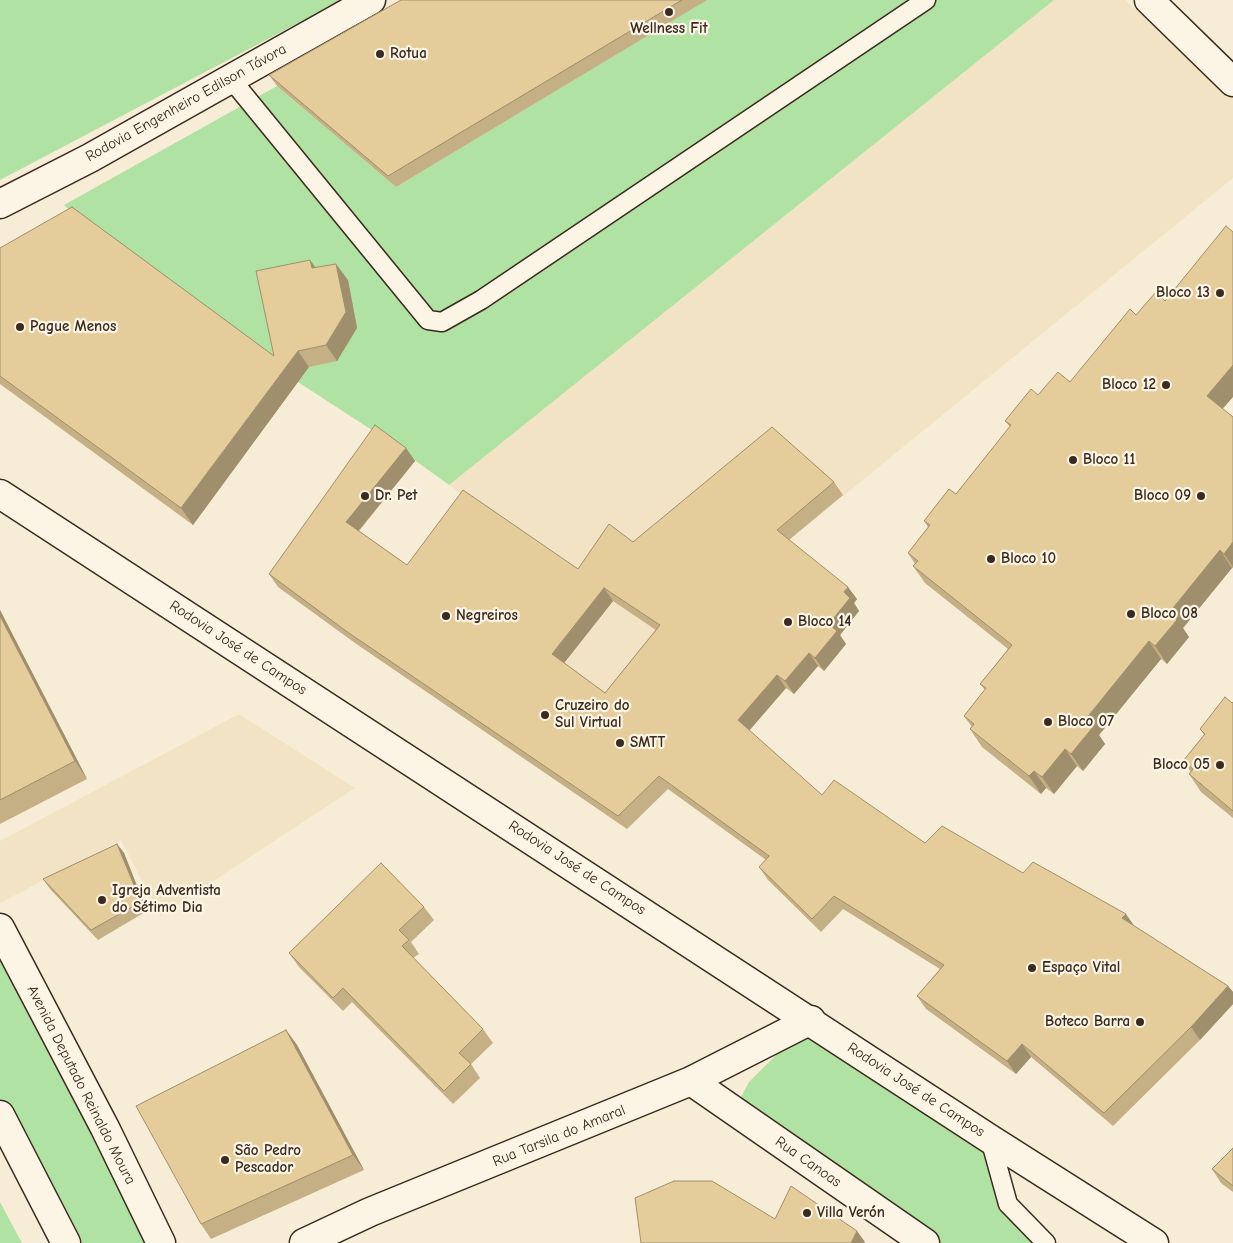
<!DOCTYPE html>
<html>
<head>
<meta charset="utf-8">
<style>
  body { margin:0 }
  canvas { display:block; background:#f7edd6 }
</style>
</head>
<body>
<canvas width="1233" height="1243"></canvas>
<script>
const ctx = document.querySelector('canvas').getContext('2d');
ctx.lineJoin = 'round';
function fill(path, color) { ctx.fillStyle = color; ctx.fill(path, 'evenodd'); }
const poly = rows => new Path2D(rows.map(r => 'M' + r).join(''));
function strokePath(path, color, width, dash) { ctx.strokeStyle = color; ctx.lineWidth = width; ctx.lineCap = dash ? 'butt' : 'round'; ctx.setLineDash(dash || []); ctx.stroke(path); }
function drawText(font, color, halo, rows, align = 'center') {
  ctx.font = font + ' "Comic Neue",sans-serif'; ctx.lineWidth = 4.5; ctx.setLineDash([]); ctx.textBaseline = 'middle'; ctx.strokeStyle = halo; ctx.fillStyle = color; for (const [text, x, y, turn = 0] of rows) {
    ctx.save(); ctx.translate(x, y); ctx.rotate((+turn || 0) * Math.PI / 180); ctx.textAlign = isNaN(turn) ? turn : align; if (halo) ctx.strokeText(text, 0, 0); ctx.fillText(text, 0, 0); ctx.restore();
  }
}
fill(poly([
  [1054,0,1125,0,1233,97,1233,178,669,638,554,779,502,744,561,667,472,503,449,485],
  [239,714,355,788,160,916,121,840,0,903,0,841]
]), '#f2e3c4');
fill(poly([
  [0,0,342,0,0,180],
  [706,0,1054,0,449,485,384,438,298,382,83,223,64,205,277,86,396,187],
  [0,928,161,1243,66,1243,0,1115],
  [811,1020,990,1139,1008,1204,1046,1243,934,1243,753,1111,741,1097,749,1082],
  [0,1202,22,1243,0,1243]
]), '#b0e2a3');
const lane = poly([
  [231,79,428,320,442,322,481,300,926,0],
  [990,1139,1008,1204,1046,1243]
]);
const street = poly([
  [1149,0,1233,82],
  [0,928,105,1128,161,1243],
  [691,1081,925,1243],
  [0,1115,66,1243],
  [304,1243,370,1212,691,1081,811,1020]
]);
const secondary = poly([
  [0,204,90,158,371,0],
  [0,494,990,1139,1154,1243]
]);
strokePath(lane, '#3b2a1e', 21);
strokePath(street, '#3b2a1e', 31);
strokePath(secondary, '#3b2a1e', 31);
strokePath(lane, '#fcf5e5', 18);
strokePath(street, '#fcf5e5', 28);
strokePath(secondary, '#fcf5e5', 28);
fill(poly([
  [401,0,707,0,396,187,277,86,269,75],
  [0,248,274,356,316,268,348,280,357,328,337,361,309,367,193,525,0,384],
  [1165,301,1223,409,1233,417,1233,568,1232,568,1183,628,1189,637,1167,664,1161,659,1099,735,1105,744,1083,771,1077,766,1054,794,1046,788,1041,794,982,747,970,729,972,727,964,716,985,690,980,684,1008,649,925,583,913,566,915,564,908,553,928,527,924,521,956,494,1010,427,1005,421,1038,395,1070,382,1136,315],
  [406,448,415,461,359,531,407,565,578,569,633,542,834,482,843,495,789,540,857,599,854,603,859,611,840,635,846,644,824,671,818,666,794,694,786,688,749,731,822,795,925,843,1023,873,1135,927,1228,986,1233,992,1233,1004,1200,1040,1113,1126,1031,1057,1016,1074,926,1009,917,996,940,969,843,909,821,932,768,880,759,867,766,860,668,789,627,829,355,643,278,587,269,574],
  [613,601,656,630,605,693,564,663],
  [0,610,87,779,0,824],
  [1233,702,1233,818,1201,792,1189,774,1191,772,1183,761,1204,735,1200,729],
  [117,844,124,853,147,911,98,940,50,889,43,879],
  [424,907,434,920,411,942,419,954,413,958,483,1029,493,1043,471,1064,480,1078,453,1104,352,1002,343,1011,299,967,289,953],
  [286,1030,297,1045,364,1170,211,1239,201,1224],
  [1233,1148,1233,1192,1221,1183,1212,1169]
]), '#c5af85');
fill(poly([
  [310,260,322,276,312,268],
  [336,264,348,280,357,328,337,361,326,345],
  [298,351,309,367,193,525,181,508],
  [1233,365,1233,397,1219,413,1207,396],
  [406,448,415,461,355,535,346,522],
  [1233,542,1233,567,1224,554],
  [1220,550,1232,568,1183,628,1189,637,1167,664,1155,646,1169,613],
  [848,587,857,599,854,603,859,611,840,635,846,644,824,671,815,658,829,624,844,592],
  [604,588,613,601,561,667,552,654],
  [0,610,87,779,75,761,0,616],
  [1149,641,1161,659,1099,735,1105,744,1083,771,1071,754,1085,720],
  [809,653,818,666,794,694,785,681],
  [777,675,786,688,747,733,738,720],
  [1065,749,1077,766,1054,794,1042,777],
  [1034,771,1046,788,1041,794,1029,776],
  [117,844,124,853,147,911,141,902],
  [1126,914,1135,927,1122,918],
  [1228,986,1233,992,1233,1004,1200,1040,1191,1027],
  [286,1030,297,1045,364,1170,353,1155],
  [1022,1044,1031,1057,1016,1074,1007,1061],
  [857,1231,865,1242,864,1243,851,1243]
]), '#a08f6c');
const building = poly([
  [401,0,682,0,388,176,269,75,401,0],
  [72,207,274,356,256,271,310,260,312,268,336,264,346,312,326,345,298,351,181,508,0,376,0,248,72,207],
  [1226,226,1233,232,1233,365,1207,396,1233,417,1233,542,1224,554,1220,550,1169,613,1177,620,1155,646,1149,641,1085,720,1093,727,1071,754,1065,749,1042,777,1034,771,1029,776,970,729,974,724,964,716,986,688,980,684,1012,645,913,566,918,561,908,553,930,525,924,521,949,489,956,494,1011,425,1005,421,1031,389,1038,395,1058,372,1070,382,1130,309,1136,315,1156,292,1165,301,1226,226],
  [375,425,406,448,346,522,407,565,463,490,578,569,609,524,633,542,772,427,834,482,777,530,848,587,844,592,850,598,829,624,837,631,815,658,809,653,785,681,777,675,738,720,822,795,834,780,925,843,942,826,1023,873,1033,862,1126,914,1122,918,1228,986,1191,1027,1104,1113,1022,1044,1007,1061,917,996,944,965,834,896,812,919,759,867,769,856,659,776,618,816,346,631,269,574,375,425],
  [604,588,660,625,605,693,552,654,604,588],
  [0,616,75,761,0,800,0,616],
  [1225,697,1232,703,1233,702,1233,811,1189,774,1193,769,1183,761,1205,734,1200,729,1225,697],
  [117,844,141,902,91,930,43,879,117,844],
  [381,863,424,907,399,930,409,940,402,946,483,1029,459,1053,471,1064,444,1091,343,988,333,998,289,953,381,863],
  [286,1030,353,1155,201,1224,136,1106,286,1030],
  [1233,1148,1233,1186,1212,1169,1233,1148],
  [674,1181,712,1181,775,1219,791,1186,857,1231,851,1243,641,1243,635,1198,674,1181]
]);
fill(building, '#e5cc9b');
strokePath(building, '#a08f6c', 1);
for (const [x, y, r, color] of [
  [669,12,5,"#3b2a1e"],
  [380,54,5,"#3b2a1e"],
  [1220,293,5,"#3b2a1e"],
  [20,327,5,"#3b2a1e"],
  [1166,385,5,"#3b2a1e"],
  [1073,460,5,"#3b2a1e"],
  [365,496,5,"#3b2a1e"],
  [1201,496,5,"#3b2a1e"],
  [991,559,5,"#3b2a1e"],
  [1131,614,5,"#3b2a1e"],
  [446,616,5,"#3b2a1e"],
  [788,622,5,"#3b2a1e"],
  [545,715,5,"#3b2a1e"],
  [1048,722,5,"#3b2a1e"],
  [620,743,5,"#3b2a1e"],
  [1220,765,5,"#3b2a1e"],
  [102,900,5,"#3b2a1e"],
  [1032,968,5,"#3b2a1e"],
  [1140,1022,5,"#3b2a1e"],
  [225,1160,5,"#3b2a1e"],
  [807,1213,5,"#3b2a1e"]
]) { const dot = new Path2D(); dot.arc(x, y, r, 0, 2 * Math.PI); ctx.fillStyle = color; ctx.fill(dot); strokePath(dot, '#fcf5e5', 2); }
drawText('bold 15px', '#3b2a1e', '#fcf5e5', [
  ["Wellness Fit",669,29,"center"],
  ["Rotua",390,54],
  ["Bloco 13",1210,293,"right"],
  ["Pague Menos",30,327],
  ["Bloco 12",1156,385,"right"],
  ["Bloco 11",1083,460],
  ["Dr. Pet",375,496],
  ["Bloco 09",1191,496,"right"],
  ["Bloco 10",1001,559],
  ["Bloco 08",1141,614],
  ["Negreiros",456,616],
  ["Bloco 14",798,622],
  ["Cruzeiro do",555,706],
  ["Sul Virtual",555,723],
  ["Bloco 07",1058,722],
  ["SMTT",630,743],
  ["Bloco 05",1210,765,"right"],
  ["Igreja Adventista",112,891],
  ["do Sétimo Dia",112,908],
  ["Espaço Vital",1042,968],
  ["Boteco Barra",1130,1022,"right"],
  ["São Pedro",235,1151],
  ["Pescador",235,1168],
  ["Villa Verón",817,1213]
], 'left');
drawText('15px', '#3b2a1e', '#fcf5e5', [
  ["Rodovia Engenheiro Edilson Távora",186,103,-29],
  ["Rodovia José de Campos",238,648,33],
  ["Rodovia José de Campos",577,868,33],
  ["Avenida Deputado Reinaldo Moura",81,1085,63],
  ["Rodovia José de Campos",916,1090,33],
  ["Rua Tarsila do Amaral",559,1136,-22],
  ["Rua Canoas",808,1162,35]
]);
</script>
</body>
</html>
